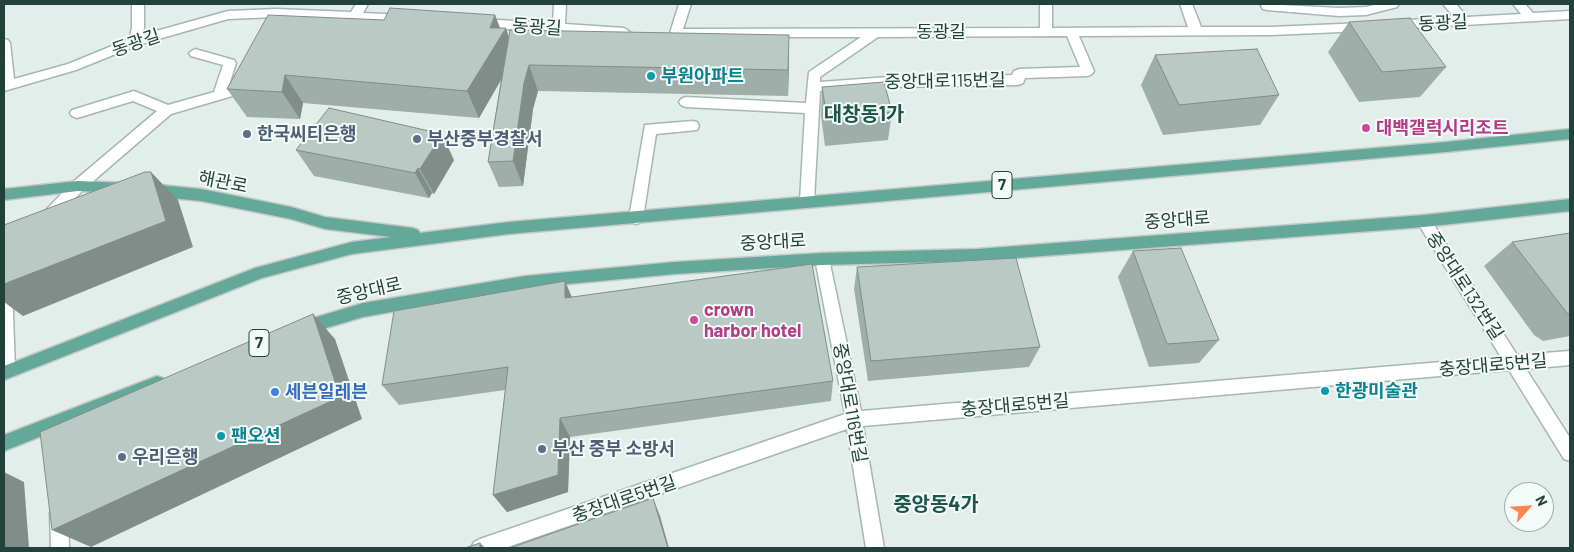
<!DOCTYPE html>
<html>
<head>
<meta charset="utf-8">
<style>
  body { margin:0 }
  #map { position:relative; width:1574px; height:552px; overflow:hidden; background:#e3eeea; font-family:Barlow,sans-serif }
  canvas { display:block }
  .frame { position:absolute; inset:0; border:5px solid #21423b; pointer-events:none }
  .north { position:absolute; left:1504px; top:482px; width:50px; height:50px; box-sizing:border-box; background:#f4faf8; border:1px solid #a0b0ac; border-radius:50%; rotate:64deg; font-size:14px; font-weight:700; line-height:20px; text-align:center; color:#21423b }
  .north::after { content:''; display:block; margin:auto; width:18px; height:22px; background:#fe8651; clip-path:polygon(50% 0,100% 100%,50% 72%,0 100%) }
</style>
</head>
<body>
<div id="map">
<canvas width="1574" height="552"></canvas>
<div class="frame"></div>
<div class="north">N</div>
</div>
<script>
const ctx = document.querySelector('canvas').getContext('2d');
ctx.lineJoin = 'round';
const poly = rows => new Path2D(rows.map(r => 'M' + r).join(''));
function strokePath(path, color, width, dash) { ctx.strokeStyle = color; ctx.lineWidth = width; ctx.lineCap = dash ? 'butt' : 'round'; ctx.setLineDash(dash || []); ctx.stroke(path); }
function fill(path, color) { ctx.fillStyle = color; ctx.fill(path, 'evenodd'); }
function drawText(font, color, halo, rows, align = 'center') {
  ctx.font = font + ' Barlow,"Noto Sans KR",sans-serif'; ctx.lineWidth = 4; ctx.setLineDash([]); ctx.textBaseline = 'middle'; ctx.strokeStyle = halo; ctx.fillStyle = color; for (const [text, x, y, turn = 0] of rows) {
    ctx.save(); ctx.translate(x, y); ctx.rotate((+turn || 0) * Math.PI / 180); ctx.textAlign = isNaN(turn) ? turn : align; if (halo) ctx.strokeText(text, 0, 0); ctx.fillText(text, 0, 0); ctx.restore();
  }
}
const minor = poly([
  [132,4,144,4,144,28,142,35,228,11,276,9,351,12,356,4,368,4,363,13,405,15,411,19,405,23,276,17,228,19,138,45,76,70,4,91,4,39,8,40,10,43,14,79,68,64,129,39,132,28,132,4],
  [554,4,566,4,565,24,624,28,630,32,624,36,559,33,480,27,474,23,480,19,553,23,554,4],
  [679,4,691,4,683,29,1040,28,1040,4,1052,4,1052,28,1188,27,1180,4,1192,4,1201,27,1271,27,1364,23,1370,27,1364,31,1271,35,1079,36,1094,71,1092,74,1088,76,1025,78,1023,83,1018,85,889,87,820,91,814,201,812,205,807,207,802,205,800,201,805,113,686,107,681,105,679,102,681,99,686,97,806,103,809,72,861,37,676,37,670,33,679,4],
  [1067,36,1080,67,1019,69,1014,71,1012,75,889,77,820,82,820,77,878,37,1067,36],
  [1262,4,1339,8,1366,7,1378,4,1399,4,1397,7,1366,15,1339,16,1267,10,1263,9,1261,6,1262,4],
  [1443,4,1456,4,1467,17,1521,14,1513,4,1525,4,1533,13,1570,11,1570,19,1395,29,1389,25,1395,21,1454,17,1443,4],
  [195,49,234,60,236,63,228,88,239,78,244,76,249,78,250,81,249,84,239,94,171,114,83,190,53,221,48,223,43,221,41,217,43,213,73,182,157,111,133,101,77,118,72,116,70,113,72,110,134,91,168,105,214,92,223,65,191,56,189,53,195,49],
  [692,121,697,122,699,126,697,130,656,134,643,218,641,222,636,224,631,222,629,218,645,125,692,121],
  [1424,215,1429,217,1517,355,1570,351,1570,365,1526,369,1570,438,1570,461,1564,459,1509,370,863,426,884,548,866,548,847,429,505,548,471,548,474,542,480,539,845,414,815,259,817,255,822,253,827,255,829,259,861,411,1501,357,1419,225,1417,221,1419,217,1424,215],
  [4,277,9,279,12,283,15,371,13,376,7,378,4,377,4,277],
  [59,504,65,507,68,513,69,548,51,548,50,513,53,507,59,504]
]);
const major = poly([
  [1570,129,1570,139,1446,152,509,234,352,254,262,278,4,380,4,366,255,268,352,242,391,237,325,229,291,219,201,201,150,196,145,194,143,190,145,186,150,184,201,189,291,207,325,217,413,228,418,230,420,233,509,222,1446,142,1570,129],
  [78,181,127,183,132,184,134,188,132,192,127,193,78,191,4,200,4,189,78,181],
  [1570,199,1570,211,1424,227,977,261,822,265,675,274,525,288,363,317,303,335,297,333,295,328,297,323,363,303,525,276,675,262,822,253,977,249,1424,215,1570,199],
  [157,376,163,378,165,383,163,388,4,451,4,435,157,376]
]);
strokePath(minor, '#a5b7b2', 3);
strokePath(major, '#c1cac8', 3);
fill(minor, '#fff');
fill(major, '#64a89a');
fill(poly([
  [495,15,500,28,506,28,508,37,789,62,788,96,538,91,533,109,523,186,499,187,488,162,501,79,479,118,303,103,300,119,247,117,227,89,384,20],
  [1349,22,1446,67,1420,97,1359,102,1328,52],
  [1155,55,1279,95,1260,125,1163,135,1141,85],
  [822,87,892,112,888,140,825,146,821,116],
  [296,150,454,160,434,194,432,193,429,198,314,176],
  [1570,233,1570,336,1543,341,1534,335,1484,266,1512,242],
  [1133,251,1219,340,1199,363,1149,367,1118,277],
  [857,267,1040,347,1029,367,868,381,854,289],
  [565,281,572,297,833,381,831,401,570,437,568,492,507,512,493,495,505,390,399,405,382,385]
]), '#9eaea8');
fill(poly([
  [495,15,502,34,506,28,515,56,479,118,467,91],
  [789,35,789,62,788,96,788,70],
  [529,65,538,91,533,109,523,186,513,161,524,83],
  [285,75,303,103,300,119,282,92],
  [442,134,454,160,434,194,420,169],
  [418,168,432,193,429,198,415,173],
  [151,172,178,200,193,247,23,316,4,302,4,284],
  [565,281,574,304,565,298],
  [313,314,335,339,362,419,91,547,52,530],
  [560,418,570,437,568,492,507,512,493,495],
  [4,472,24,482,29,548,4,548],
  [653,498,660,516,669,548,668,548],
  [480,543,485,548,480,548]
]), '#818d88');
const building = poly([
  [390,8,495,15,490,28,506,28,467,91,285,75,282,92,227,89,268,15,384,20,390,8],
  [1410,18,1446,67,1382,72,1349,22,1410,18],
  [510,30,789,35,788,70,529,65,524,83,513,161,488,162,510,30],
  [1257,49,1279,95,1179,105,1155,55,1257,49],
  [884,82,892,112,827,118,822,87,884,82],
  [329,108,442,134,420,169,418,168,415,173,296,150,329,108],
  [145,172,151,172,166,221,4,284,4,225,145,172],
  [1570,233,1570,315,1567,313,1512,242,1570,233],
  [1181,248,1219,340,1167,344,1133,251,1181,248],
  [1016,258,1040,347,871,361,857,267,1016,258],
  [812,264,833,381,560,418,558,475,493,495,508,367,382,385,394,311,565,281,565,298,812,264],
  [313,314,340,397,52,530,40,432,313,314],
  [653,498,668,548,510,548,653,498],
  [480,543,480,548,465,548,480,543]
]);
fill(building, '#b8cac3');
strokePath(building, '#818d88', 1);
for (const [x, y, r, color] of [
  [651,76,5,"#0f9aa8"],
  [1366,128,5,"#d1479c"],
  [247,134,5,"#5c6f8a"],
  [417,139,5,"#5c6f8a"],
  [694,320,5,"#d1479c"],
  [1325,391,5,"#0f9aa8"],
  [275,392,5,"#3f7fe0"],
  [221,436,5,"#0f9aa8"],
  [542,449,5,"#5c6f8a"],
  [122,457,5,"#5c6f8a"]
]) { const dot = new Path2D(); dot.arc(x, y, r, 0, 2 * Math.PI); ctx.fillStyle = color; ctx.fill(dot); strokePath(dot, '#f4faf8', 2); }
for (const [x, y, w] of [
  [1002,185,20],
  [259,343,20]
]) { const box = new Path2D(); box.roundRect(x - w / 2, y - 13.5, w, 27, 4); ctx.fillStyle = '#f4faf8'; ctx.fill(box); strokePath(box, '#21423b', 1); }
drawText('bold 16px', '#21423b', null, [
  ["7",1002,185],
  ["7",259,343]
]);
drawText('18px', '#21423b', '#f4faf8', [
  ["동광길",1443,23,-3],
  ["동광길",537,27,4],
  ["동광길",941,32],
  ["동광길",136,43,-19],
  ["중앙대로115번길",945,81,-1],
  ["해관로",223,182,11],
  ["중앙대로",1177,220,-4],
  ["중앙대로",773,242,-3],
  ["중앙대로132번길",1465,286,57],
  ["중앙대로",369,291,-13],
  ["충장대로5번길",1493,365,-5],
  ["중앙대로116번길",850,403,80],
  ["충장대로5번길",1015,405,-5],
  ["충장대로5번길",624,499,-19]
]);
drawText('bold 18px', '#0d838f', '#f4faf8', [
  ["부원아파트",661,76],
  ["한광미술관",1335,391],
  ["팬오션",231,436]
], 'left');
drawText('bold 18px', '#b23c85', '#f4faf8', [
  ["대백갤럭시리조트",1376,128],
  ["crown",704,310],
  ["harbor hotel",704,331]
], 'left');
drawText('bold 18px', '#4e5e75', '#f4faf8', [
  ["한국씨티은행",257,134],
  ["부산중부경찰서",427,139],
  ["부산 중부 소방서",552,449],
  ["우리은행",132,457]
], 'left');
drawText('bold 18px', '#366cbe', '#f4faf8', [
  ["세븐일레븐",285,392]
], 'left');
drawText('bold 20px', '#1a564b', '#f4faf8', [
  ["대창동1가",864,114],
  ["중앙동4가",936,504]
]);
</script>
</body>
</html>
